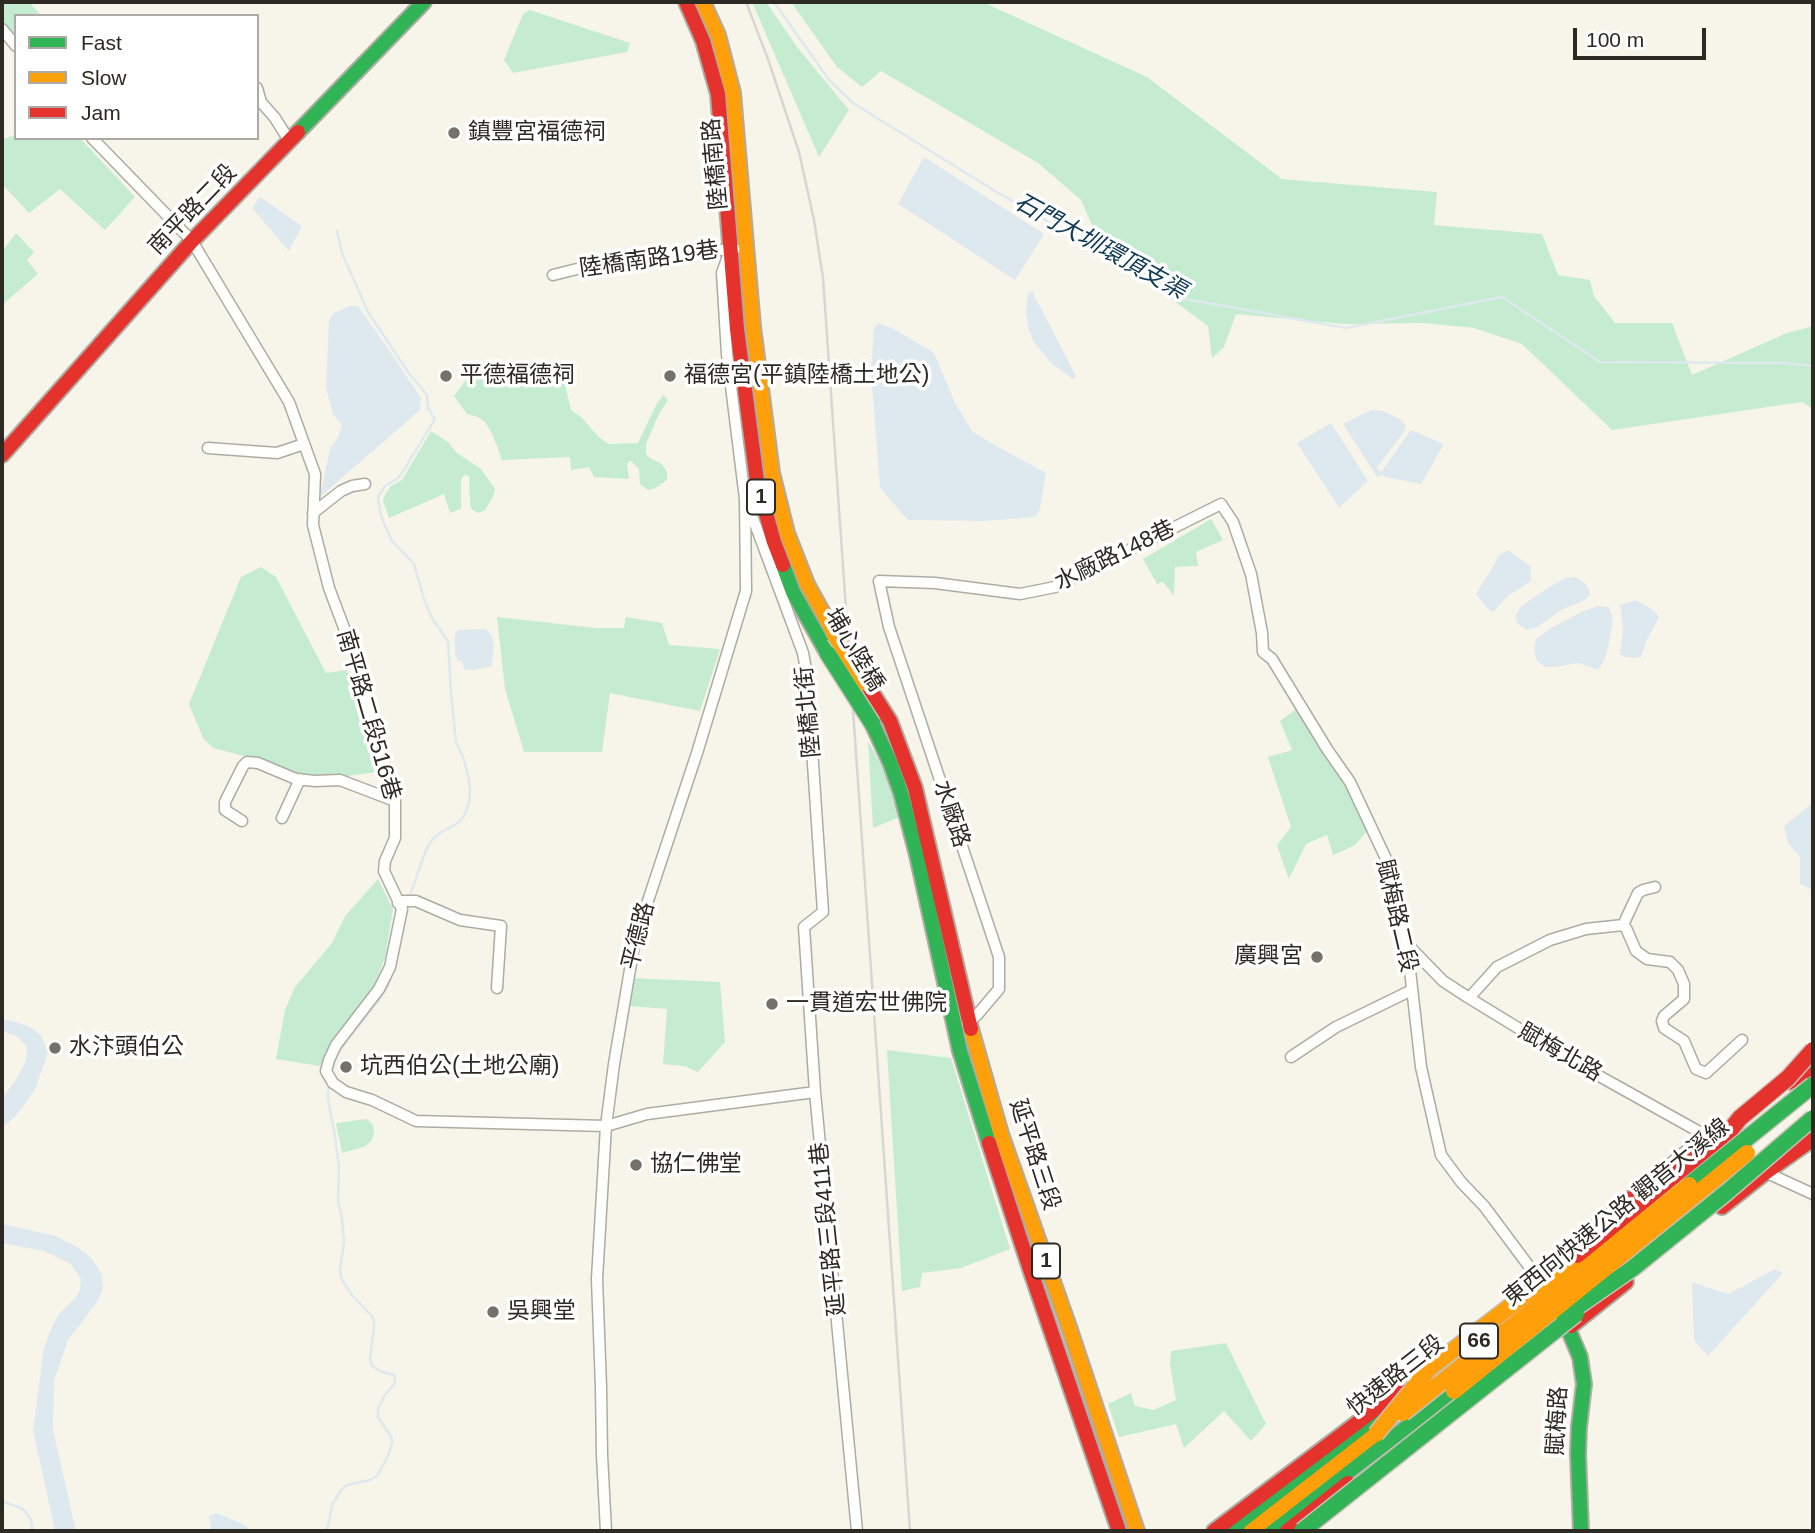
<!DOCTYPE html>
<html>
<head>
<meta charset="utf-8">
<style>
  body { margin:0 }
  #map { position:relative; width:1815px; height:1533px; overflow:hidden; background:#f7f5ea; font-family:Arial,sans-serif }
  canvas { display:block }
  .frame { position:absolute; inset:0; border:4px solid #2c2a22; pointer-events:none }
  .legend { position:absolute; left:14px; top:14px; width:245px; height:126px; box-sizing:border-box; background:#fff; border:2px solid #abaaa7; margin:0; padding:9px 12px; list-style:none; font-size:21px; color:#2c2a22 }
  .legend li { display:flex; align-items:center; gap:14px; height:35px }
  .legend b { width:35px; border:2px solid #abaaa7 }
  .scale { position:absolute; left:1573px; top:28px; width:133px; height:32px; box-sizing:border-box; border:4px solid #2c2a22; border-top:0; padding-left:9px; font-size:21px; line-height:24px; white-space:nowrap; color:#2c2a22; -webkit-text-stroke:5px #fff; paint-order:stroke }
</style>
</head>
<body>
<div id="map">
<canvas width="1815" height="1533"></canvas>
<div class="frame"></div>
<ul class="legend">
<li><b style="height:9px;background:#30b455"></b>Fast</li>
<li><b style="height:9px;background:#ff9f0a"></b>Slow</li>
<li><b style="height:9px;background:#e5322d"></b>Jam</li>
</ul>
<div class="scale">100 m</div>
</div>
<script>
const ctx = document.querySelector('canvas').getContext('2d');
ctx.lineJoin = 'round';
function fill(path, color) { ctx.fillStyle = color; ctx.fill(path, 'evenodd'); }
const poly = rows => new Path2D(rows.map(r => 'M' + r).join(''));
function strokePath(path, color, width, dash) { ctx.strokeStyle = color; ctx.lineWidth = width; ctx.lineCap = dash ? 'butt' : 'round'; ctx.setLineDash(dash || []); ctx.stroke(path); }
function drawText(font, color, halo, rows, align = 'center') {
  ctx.font = font + ' Arial,"Noto Sans TC",sans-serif'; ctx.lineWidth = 7; ctx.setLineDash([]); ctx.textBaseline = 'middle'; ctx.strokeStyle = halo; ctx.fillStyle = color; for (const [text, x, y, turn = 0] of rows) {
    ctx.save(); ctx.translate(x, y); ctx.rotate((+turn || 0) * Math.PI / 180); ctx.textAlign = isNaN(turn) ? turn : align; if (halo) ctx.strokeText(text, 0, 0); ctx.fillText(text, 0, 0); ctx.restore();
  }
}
fill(poly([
  [2,2,29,2,42,16,16,16,16,38,2,21],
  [752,2,766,2,797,47,849,110,819,157],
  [791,2,988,2,987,4,1147,77,1282,179,1437,192,1434,225,1542,234,1558,275,1590,280,1594,296,1615,323,1672,323,1692,375,1787,333,1813,326,1813,409,1802,402,1612,430,1522,344,1474,328,1423,323,1344,324,1236,314,1224,347,1212,358,1208,326,1102,248,1081,200,1038,163,881,71,862,87,837,67],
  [530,10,630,43,627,52,513,73,504,60,523,14],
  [16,135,16,138,80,138,135,197,105,230,60,189,29,213,2,184,2,139],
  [16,233,34,252,27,260,38,274,2,305,2,258,4,249],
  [561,368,571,410,582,418,599,437,608,444,638,443,657,403,664,395,668,400,658,416,646,444,646,454,650,458,662,464,667,472,667,480,654,489,648,490,640,484,639,469,630,460,627,465,629,479,594,477,589,467,571,470,570,457,502,460,492,433,485,422,478,417,467,414,454,396,468,377],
  [431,431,448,442,457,453,481,469,495,489,493,497,485,510,479,513,472,510,470,504,469,476,464,475,461,480,461,509,450,513,444,494,389,518,383,501,386,493,391,486,402,480],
  [1211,519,1223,540,1196,552,1198,566,1175,567,1174,596,1163,582,1157,584,1143,559],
  [261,567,276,577,326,673,347,670,376,766,376,772,348,776,309,777,270,763,213,748,203,738,189,704,241,577],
  [497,617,596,628,624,628,626,617,662,623,669,645,720,649,700,711,610,693,602,752,524,752,505,689],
  [1296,709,1349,791,1367,831,1355,845,1333,855,1327,835,1306,844,1289,879,1277,845,1291,827,1268,757,1292,750,1280,721],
  [868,741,882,766,900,817,873,828],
  [378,879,393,909,385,958,373,988,329,1046,320,1066,276,1059,285,1010,295,987,332,943,345,916],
  [633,978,720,982,725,1042,698,1072,684,1066,663,1064,667,1009,629,1006],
  [887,1050,951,1058,1010,1249,961,1268,922,1273,920,1287,902,1291],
  [367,1119,373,1125,374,1134,371,1141,364,1147,342,1153,336,1123],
  [1226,1343,1266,1424,1251,1441,1224,1411,1184,1448,1176,1424,1119,1437,1108,1404,1131,1393,1135,1406,1154,1410,1176,1400,1170,1365,1171,1351]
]), '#c5ecd0');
fill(poly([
  [924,157,1044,234,1015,280,898,204],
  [260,197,302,226,289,251,252,208],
  [1032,291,1076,376,1073,379,1051,363,1033,341,1028,327,1026,310,1028,293],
  [350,306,358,306,389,350,421,398,420,410,320,497,330,448,337,439,342,425,333,414,326,388,329,320,334,313],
  [878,323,892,328,934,353,956,405,973,432,991,443,1046,473,1040,509,1035,517,985,521,908,520,880,488,871,371,874,328],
  [1371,410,1383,411,1400,419,1406,426,1403,433,1377,468,1381,472,1411,430,1444,444,1421,484,1385,477,1383,475,1377,477,1373,471,1343,424],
  [1331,423,1368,481,1339,508,1297,443],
  [1508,550,1530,566,1531,571,1531,581,1508,596,1493,612,1485,606,1476,594,1493,567,1498,556],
  [1576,577,1586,584,1591,595,1583,601,1561,610,1537,627,1527,630,1518,624,1515,616,1520,608,1535,596,1565,578],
  [1635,600,1650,608,1658,615,1659,618,1647,639,1641,657,1635,658,1625,657,1620,654,1623,629,1620,604,1627,603],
  [1598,606,1609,607,1613,619,1608,648,1604,661,1598,670,1579,663,1555,667,1545,667,1537,661,1534,651,1536,639,1548,630,1583,611],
  [485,629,491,634,494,644,492,666,474,670,464,670,462,661,458,661,455,654,455,634,458,630],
  [1813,803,1813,889,1812,889,1800,884,1800,857,1788,843,1784,826],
  [2,1020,9,1020,28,1026,41,1035,48,1053,35,1089,16,1116,2,1128,2,1098,16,1080,26,1060,27,1047,18,1037,2,1031],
  [2,1224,56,1236,79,1248,93,1260,102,1275,103,1288,98,1301,68,1340,54,1381,53,1430,76,1531,55,1531,33,1430,44,1348,52,1327,59,1314,75,1298,80,1290,81,1279,71,1264,44,1251,2,1243],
  [1775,1269,1783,1273,1708,1356,1694,1340,1692,1282,1728,1294],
  [216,1513,241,1523,252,1531,208,1531,211,1529,209,1516]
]), '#dee9ef');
strokePath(poly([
  [774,2,829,80,853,103,995,191,1180,298,1346,328,1502,297,1600,362,1783,363,1813,366],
  [337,231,342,253,368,312,408,372,427,395,428,408,435,419,404,470,398,478,385,486,378,497,380,512,385,526,392,541,414,564,424,599,432,618,448,641,451,693,456,742,463,757,468,775,470,790,469,803,464,816,458,823,440,833,432,840,426,850,409,898],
  [331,1074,337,1054,379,1000,388,986,392,973],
  [2,1501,23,1509,31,1519,32,1531],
  [324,1531,328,1527,332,1505,341,1490,347,1485,370,1480,377,1476,387,1458,392,1443,392,1438,378,1417,378,1409,385,1395,395,1383,394,1375,382,1372,372,1366,370,1359,374,1328,374,1321,372,1316,352,1295,341,1278,340,1269,344,1243,342,1218,338,1201,339,1167,335,1136,328,1099,329,1084]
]), '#dee9ef', 2.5);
const street = poly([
  [2,29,16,46],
  [257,88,261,102,275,118,290,142],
  [92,138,192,241,289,402,315,474,313,525,329,588,358,665,395,801,395,838,385,861,384,871,402,909,390,967,379,989,336,1045,329,1060,326,1071,333,1083,346,1092,372,1100,416,1121,606,1126,647,1114,815,1092],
  [553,275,581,268,665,254,735,249],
  [208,448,277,453,304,444],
  [748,505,803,653,807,675,823,912,804,927,815,1092,857,1531],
  [313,513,341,491,352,486,365,484],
  [282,818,300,779],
  [242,821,225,810,225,802,243,766,247,762,258,763,296,779,315,781,340,780,395,801],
  [398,903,403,901,416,901,460,920,501,926,497,988],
  [1623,925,1626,928,1636,951,1647,959,1670,962,1678,970,1684,984,1684,999,1664,1016,1662,1021,1664,1028,1684,1041,1696,1069,1706,1073,1742,1040],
  [1408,945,1443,981,1469,998,1567,1058,1712,1139],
  [1469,998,1497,967,1550,940,1586,929,1623,925,1638,893,1643,890,1655,887],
  [967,1023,977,1015,999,989,999,957,889,627,879,581,935,583,1020,594,1055,587,1221,504,1233,522,1251,574,1262,633,1263,652,1272,659,1327,749,1350,782,1388,863,1407,944,1421,1067,1441,1155,1461,1182,1484,1206,1540,1281],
  [1291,1057,1336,1027,1412,990],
  [1763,1171,1813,1194],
  [606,1531,602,1455,601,1387,597,1279,606,1126,614,1064,635,940,697,753,746,591,745,499,727,354,722,273,728,256]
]);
const fast = poly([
  [298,132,424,2],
  [783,565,793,592,828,654],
  [872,723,890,762,901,793,917,855,960,1051,989,1143],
  [1564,1319,1580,1357,1584,1384,1579,1427,1578,1454,1581,1531],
  [1231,1531,1392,1407],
  [1271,1531,1454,1391]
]);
const slow = poly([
  [703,2,718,35,733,93,753,327,772,473,787,533,807,584,835,635],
  [971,1029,1001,1134,1069,1327,1137,1531],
  [1251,1531,1376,1434]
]);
const jam = poly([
  [686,2,703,41,718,94,737,329,757,481,774,542,783,565],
  [2,455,192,241,298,132],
  [866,683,890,721,915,788,971,1029],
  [1791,1082,1807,1070,1813,1068],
  [989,1143,1031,1272,1119,1531],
  [1765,1173,1813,1139],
  [1722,1207,1765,1173],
  [1536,1276,1708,1136],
  [1571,1326,1626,1282],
  [1214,1531,1418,1377],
  [1287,1531,1348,1483]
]);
strokePath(street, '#adaca3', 13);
strokePath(fast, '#adaca3', 18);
strokePath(slow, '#adaca3', 18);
strokePath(jam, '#adaca3', 18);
strokePath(street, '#fefefc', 10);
strokePath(fast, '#30b455', 14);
strokePath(slow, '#ff9f0a', 14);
strokePath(jam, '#e5322d', 14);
strokePath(poly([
  [746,2,768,59,799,152,814,220,823,278,910,1531]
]), '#d8d6d3', 2.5);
const fastBridge = poly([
  [828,654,872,723],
  [1689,1185,1813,1085],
  [1564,1316,1633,1268,1727,1192,1813,1118],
  [1302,1531,1576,1314]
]);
const slowBridge = poly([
  [835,635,866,683],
  [1454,1391,1747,1153],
  [1403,1413,1689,1185],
  [1376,1434,1430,1368,1577,1255]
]);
const jamBridge = poly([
  [1577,1255,1732,1128,1740,1118,1788,1078,1813,1050]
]);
strokePath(fastBridge, '#c8c0b7', 19, []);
strokePath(slowBridge, '#c8c0b7', 19, []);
strokePath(jamBridge, '#c8c0b7', 19, []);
strokePath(fastBridge, '#30b455', 16);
strokePath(slowBridge, '#ff9f0a', 16);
strokePath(jamBridge, '#e5322d', 16);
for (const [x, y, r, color] of [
  [454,133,7,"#737168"],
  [446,376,7,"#737168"],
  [670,376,7,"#737168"],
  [1317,957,7,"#737168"],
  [772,1004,7,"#737168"],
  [55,1048,7,"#737168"],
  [346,1067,7,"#737168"],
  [636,1165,7,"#737168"],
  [493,1312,7,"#737168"]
]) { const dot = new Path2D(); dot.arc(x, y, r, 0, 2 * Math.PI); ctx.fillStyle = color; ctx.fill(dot); strokePath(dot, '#fff', 2.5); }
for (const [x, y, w] of [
  [761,497,28],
  [1046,1261,28],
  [1479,1341,38]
]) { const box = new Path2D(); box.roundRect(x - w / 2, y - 17.5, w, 35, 5); ctx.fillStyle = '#fff'; ctx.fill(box); strokePath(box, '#2c2a22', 2); }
drawText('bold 21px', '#2c2a22', null, [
  ["1",761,497],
  ["1",1046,1261],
  ["66",1479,1341]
]);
drawText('23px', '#2c2a22', '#fff', [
  ["鎮豐宮福德祠",468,133],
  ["平德福德祠",460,376],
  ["福德宮(平鎮陸橋土地公)",684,376],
  ["廣興宮",1303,957,"right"],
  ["一貫道宏世佛院",786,1004],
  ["水汴頭伯公",69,1048],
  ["坑西伯公(土地公廟)",360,1067],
  ["協仁佛堂",650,1165],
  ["吳興堂",507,1312]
], 'left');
drawText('23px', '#2c2a22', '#fff', [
  ["陸橋南路",716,164,-95],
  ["南平路二段",193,210,-46],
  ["陸橋南路19巷",649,260,-8],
  ["水廠路148巷",1115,556,-26],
  ["埔心陸橋",854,650,59],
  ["陸橋北街",809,712,-95],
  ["南平路二段516巷",368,715,74],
  ["水廠路",951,814,72],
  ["賦梅路二段",1396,916,77],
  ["平德路",639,936,-76],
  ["賦梅北路",1560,1053,30],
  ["延平路三段",1034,1155,72],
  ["東西向快速公路 觀音大溪線",1617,1213,-39],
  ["延平路三段411巷",829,1229,-96],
  ["快速路三段",1396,1376,-38],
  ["賦梅路",1558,1421,-87]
]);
drawText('italic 24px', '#0f3a53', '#fff', [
  ["石門大圳環頂支渠",1100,247,29]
]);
</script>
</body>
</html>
